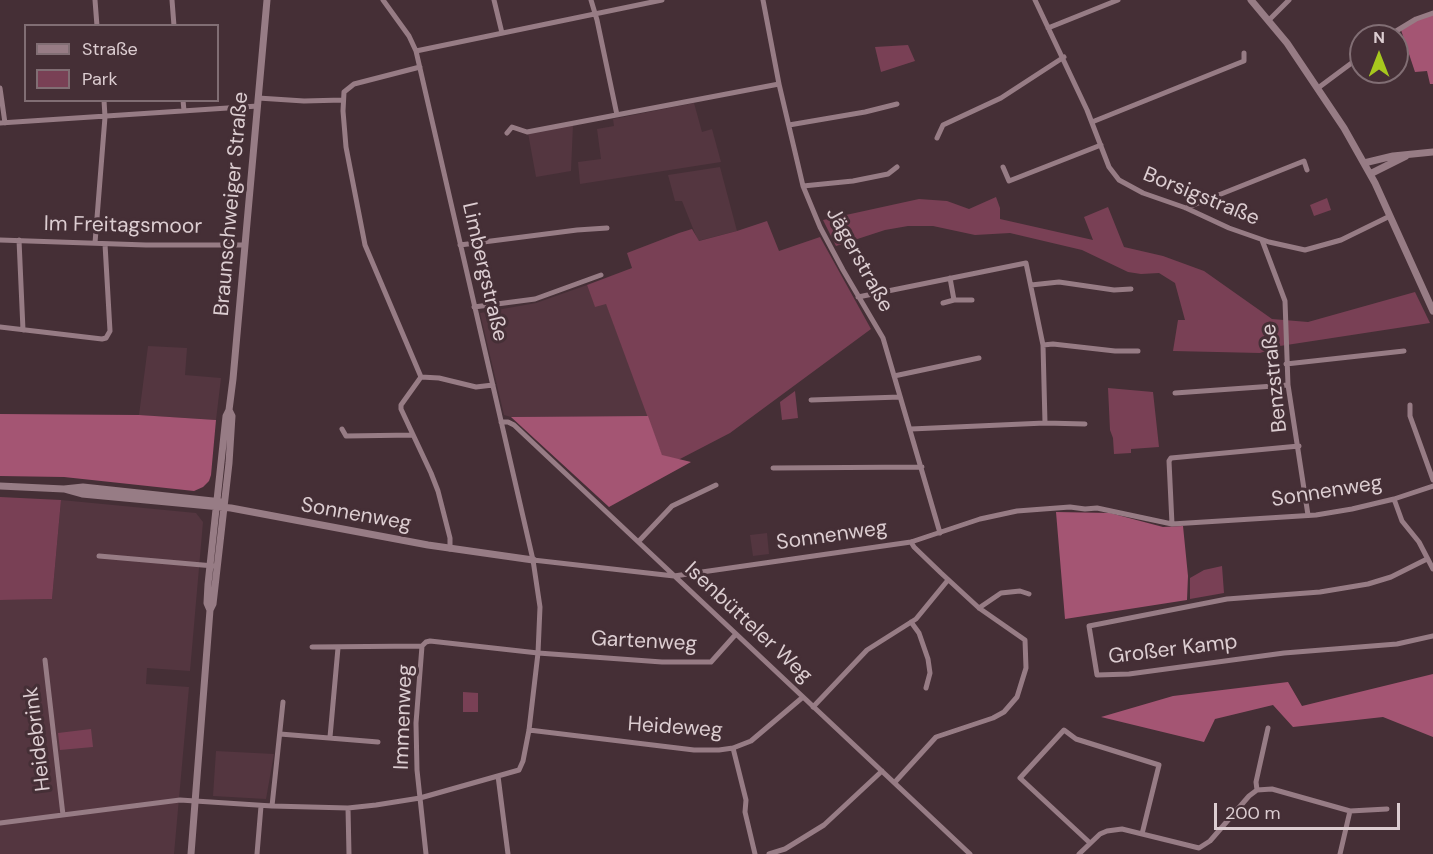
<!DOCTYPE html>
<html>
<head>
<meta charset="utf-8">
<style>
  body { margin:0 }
  #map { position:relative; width:1433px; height:854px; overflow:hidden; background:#452f36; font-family:"DM Sans",sans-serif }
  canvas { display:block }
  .legend { position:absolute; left:24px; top:24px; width:195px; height:78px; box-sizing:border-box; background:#452f36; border:2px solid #816e74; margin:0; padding:8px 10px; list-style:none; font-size:18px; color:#dccdd1 }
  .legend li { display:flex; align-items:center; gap:12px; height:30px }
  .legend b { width:30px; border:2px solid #816e74 }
  .north { position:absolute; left:1349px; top:24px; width:60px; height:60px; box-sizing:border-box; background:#452f36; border:2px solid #816e74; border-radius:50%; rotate:0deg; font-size:16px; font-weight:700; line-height:24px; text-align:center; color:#dccdd1 }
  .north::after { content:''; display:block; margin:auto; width:21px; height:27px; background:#a7c81e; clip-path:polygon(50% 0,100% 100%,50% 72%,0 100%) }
  .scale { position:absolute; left:1214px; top:803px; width:186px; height:27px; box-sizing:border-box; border:3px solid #dccdd1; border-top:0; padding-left:8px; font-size:18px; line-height:21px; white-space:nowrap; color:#dccdd1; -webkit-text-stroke:4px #452f36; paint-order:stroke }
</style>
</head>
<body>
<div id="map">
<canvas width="1433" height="854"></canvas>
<ul class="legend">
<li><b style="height:8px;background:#977c85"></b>Straße</li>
<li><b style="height:16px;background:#794055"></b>Park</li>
</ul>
<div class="north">N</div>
<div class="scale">200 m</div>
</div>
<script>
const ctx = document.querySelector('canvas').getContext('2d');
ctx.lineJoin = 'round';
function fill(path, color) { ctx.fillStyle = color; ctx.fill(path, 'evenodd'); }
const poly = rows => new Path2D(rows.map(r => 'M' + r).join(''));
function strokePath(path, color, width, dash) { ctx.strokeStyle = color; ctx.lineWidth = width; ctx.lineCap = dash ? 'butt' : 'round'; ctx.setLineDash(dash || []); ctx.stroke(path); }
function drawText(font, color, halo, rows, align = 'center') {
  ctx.font = font + ' "DM Sans",sans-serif'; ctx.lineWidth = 6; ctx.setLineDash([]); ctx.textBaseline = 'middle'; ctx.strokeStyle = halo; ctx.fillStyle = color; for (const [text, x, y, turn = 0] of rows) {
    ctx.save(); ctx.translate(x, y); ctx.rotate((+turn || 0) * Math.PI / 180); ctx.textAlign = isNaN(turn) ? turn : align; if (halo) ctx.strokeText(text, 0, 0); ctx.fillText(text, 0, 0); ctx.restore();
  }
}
fill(poly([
  [694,103,702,132,712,129,721,162,580,184,578,162,601,159,597,129,614,126,613,119],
  [573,125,571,171,536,177,528,133],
  [720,167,737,231,698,241,682,201,675,201,668,175],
  [587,285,595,306,606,303,648,416,511,417,504,415,480,313,536,303],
  [148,346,187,348,185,375,221,378,216,420,139,415],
  [61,500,196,513,203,522,190,671,147,668,146,684,189,687,174,854,0,854,0,600,52,599],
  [767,533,769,554,753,556,750,535],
  [216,751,274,754,266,799,213,796]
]), '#543640');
fill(poly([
  [908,45,915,61,881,72,875,47],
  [996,197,1000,208,1000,219,1093,240,1084,217,1108,207,1124,247,1163,256,1204,271,1272,319,1308,322,1415,292,1430,323,1280,346,1260,353,1173,351,1178,320,1185,320,1175,283,1159,273,1141,274,1128,272,1082,250,1010,233,975,235,933,226,908,226,885,230,836,246,823,220,919,199,947,201,969,209],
  [1327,198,1331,210,1314,216,1310,205],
  [767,221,779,251,820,237,871,329,730,433,678,460,662,456,606,304,595,307,587,285,632,268,627,253,679,233,692,229,699,241,737,231],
  [1108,388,1153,392,1159,447,1131,449,1131,453,1114,454,1113,438,1110,430],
  [795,391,798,418,782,420,780,402],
  [0,497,61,500,52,599,0,600],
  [1222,566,1224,593,1190,599,1190,578,1204,570],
  [463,692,478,693,478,712,463,712],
  [91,729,93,747,60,750,58,733]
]), '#794055');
fill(poly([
  [1433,13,1433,84,1430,84,1427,71,1415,72,1400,27],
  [0,414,139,415,216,420,211,475,209,481,203,487,194,491,64,477,0,476],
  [648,416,662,455,691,462,609,507,511,417],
  [1056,512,1110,513,1163,527,1183,526,1188,576,1187,600,1065,619],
  [1433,674,1433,737,1383,717,1293,727,1273,705,1215,719,1204,742,1101,717,1173,696,1288,682,1302,706]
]), '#a45573');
strokePath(poly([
  [95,0,97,26],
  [172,0,174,26],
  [494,0,502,33],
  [591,0,597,20,617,115],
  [763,0,779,84,803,186,820,227,843,270,883,338,940,533],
  [1035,0,1087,110,1109,167,1119,180,1143,193,1186,208,1229,228,1269,242,1305,250,1341,240,1390,216],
  [1269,20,1289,0],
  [1048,28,1118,0],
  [1388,36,1416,19,1433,13],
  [416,51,662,0],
  [420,67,354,84,344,92,343,111,346,147,365,245,421,377,439,378,476,387,493,385],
  [0,88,5,123],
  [1318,88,1361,56],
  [258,98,304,101,343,100],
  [183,100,184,111],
  [1092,122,1244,61,1244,53],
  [0,123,258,106],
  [789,125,865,112,897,104],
  [507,133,512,127,527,132,779,84],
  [937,138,943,125,1001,98,1064,57],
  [1003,167,1009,181,1101,145],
  [803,186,853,181,888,174,897,167],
  [1186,208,1304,161,1307,170],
  [0,240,146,245,245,245],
  [19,240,23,330],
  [1262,240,1285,301,1288,385,1308,515],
  [95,243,105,117,104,100],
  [460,245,577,230,607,228],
  [950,278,954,300,972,300],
  [1031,285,1059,282,1114,290,1131,289],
  [858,297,1026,263,1043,345,1045,423,911,429],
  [943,303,954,300],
  [474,307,535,299,601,275],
  [0,327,102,339,106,338,110,331,105,244],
  [1043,345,1053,344,1115,351,1138,351],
  [1286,364,1404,351],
  [894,376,979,358],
  [421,377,401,405,401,409,431,473,438,491,450,538,450,549],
  [1175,393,1288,385],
  [811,400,900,397],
  [1410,405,1410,416,1433,480],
  [501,422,508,422,514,425,970,854],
  [1045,423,1085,424],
  [342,429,346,436,413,435],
  [773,468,922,467],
  [1394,499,1402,521,1419,542,1433,569],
  [1172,524,1169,461,1171,458,1299,446],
  [639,541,672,506,716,485],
  [99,556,214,566],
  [1427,559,1391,577,1368,584,1320,592,1227,599,1089,626,1097,675,1129,674,1284,653,1397,644,1433,636],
  [533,560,674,576,911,542,980,519,1017,511,1070,507,1085,509,1097,508,1172,524,1316,515,1352,509,1394,499,1433,486],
  [979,608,1001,593,1020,591,1029,594],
  [911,622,919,633,928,659,930,673,926,688],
  [312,647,422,646],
  [45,660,63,815],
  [813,707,867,650,916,619,948,580],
  [529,730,694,750,719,750,733,748,751,741,803,697],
  [280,734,378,742],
  [330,737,338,648],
  [733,748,746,800,745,812,755,854],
  [498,776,508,854],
  [895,782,936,737,993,718,1004,712,1017,697,1026,668,1025,640,979,608,941,573,914,547,911,542],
  [1257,790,1256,782,1268,728],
  [272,806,283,702],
  [348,808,349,854],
  [0,823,180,800,272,806,348,808,376,805,420,798,519,770,523,761,529,730,538,653,540,607,533,560,416,51,409,36,383,0],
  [1090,843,1020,778,1064,730,1076,739,1159,765,1142,834],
  [257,854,261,806],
  [426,854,417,770,416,723,422,646,426,642,430,641,538,653,662,662,711,662,736,634],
  [769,854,785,849,824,825,882,771],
  [1079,854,1100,834,1107,831,1122,829,1199,848,1210,841,1249,796,1257,790,1272,789,1350,811,1387,809],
  [1340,854,1350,811]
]), '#977c85', 5);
strokePath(poly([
  [1251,0,1287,43,1344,128,1375,183,1433,311],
  [1364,163,1393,156,1433,152],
  [1370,174,1406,156],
  [0,486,64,489,83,487,222,502],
  [64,489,82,494,231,508,428,545,533,560],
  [210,610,207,603,208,584,226,416,229,410,233,379,267,0],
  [191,854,210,610,213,604,229,463,232,416,229,410]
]), '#977c85', 7);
drawText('21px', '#dccdd1', '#452f36', [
  ["Borsigstraße",1201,197,22],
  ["Braunschweiger Straße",232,204,-85],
  ["Im Freitagsmoor",123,226,1],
  ["Jägerstraße",859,260,61],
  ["Limbergstraße",484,272,77],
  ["Benzstraße",1275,378,-96],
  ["Sonnenweg",1327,492,-9],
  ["Sonnenweg",356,515,10],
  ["Sonnenweg",832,536,-8],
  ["Isenbütteler Weg",748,623,43],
  ["Gartenweg",644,642,3],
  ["Großer Kamp",1173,650,-7],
  ["Immenweg",404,717,-88],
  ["Heideweg",675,728,4],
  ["Heidebrink",38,739,-97]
]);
</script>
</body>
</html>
